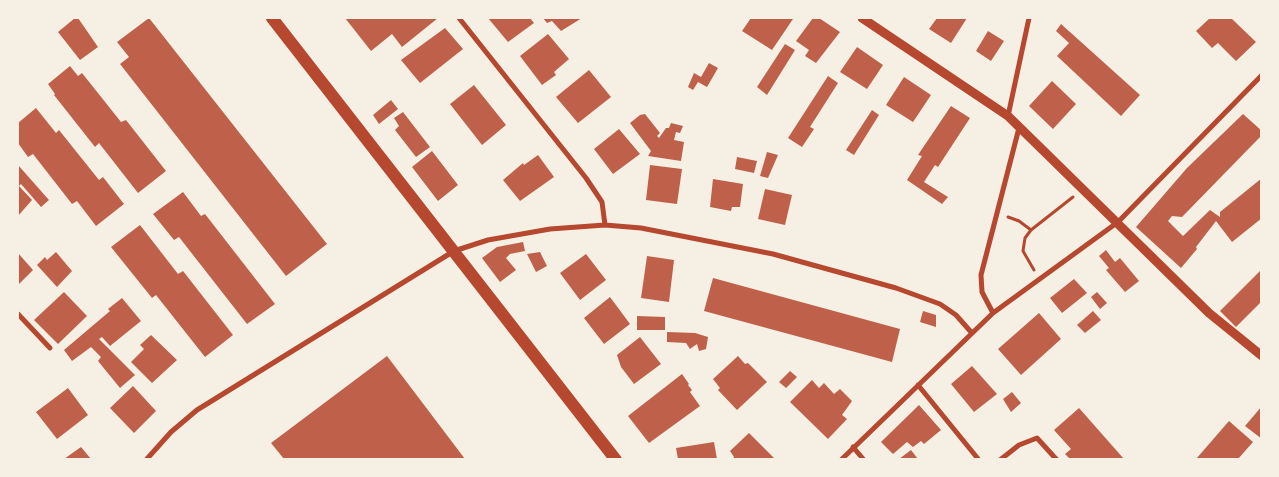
<!DOCTYPE html>
<html>
<head>
<meta charset="utf-8">
<style>
  body { margin:0 }
  #map { position:relative; width:1279px; height:477px; overflow:hidden; background:#f6efe4; font-family:"Titillium Web",sans-serif }
  canvas { display:block }
  .frame { position:absolute; inset:0; border:19px solid #f6efe4; pointer-events:none }
</style>
</head>
<body>
<div id="map">
<canvas width="1279" height="477"></canvas>
<div class="frame"></div>
</div>
<script>
const ctx = document.querySelector('canvas').getContext('2d');
ctx.lineJoin = 'round';
function fill(path, color) { ctx.fillStyle = color; ctx.fill(path, 'evenodd'); }
const poly = rows => new Path2D(rows.map(r => 'M' + r).join(''));
function strokePath(path, color, width, dash) { ctx.strokeStyle = color; ctx.lineWidth = width; ctx.lineCap = dash ? 'butt' : 'round'; ctx.setLineDash(dash || []); ctx.stroke(path); }
fill(poly([
  [75,18,78,18,98,47,80,60,58,32],
  [149,18,327,244,286,276,120,64,129,57,117,42],
  [345,18,438,18,402,47,392,34,371,51],
  [488,18,530,18,534,23,508,42],
  [543,18,582,18,561,31,552,21,547,23],
  [751,18,791,18,793,19,772,50,742,31],
  [813,18,819,18,840,32,816,63,805,56,809,50,796,41],
  [937,18,967,18,951,43,929,29],
  [1210,18,1231,18,1256,42,1236,61,1218,43,1212,48,1196,31],
  [1061,24,1140,95,1121,116,1057,56,1069,43,1056,31],
  [445,28,463,49,420,83,401,60],
  [988,31,1004,41,991,61,976,51],
  [548,34,569,59,554,72,556,75,542,85,520,56],
  [785,44,795,50,767,95,757,87],
  [857,47,883,65,867,89,840,72],
  [709,63,718,68,707,87,698,82,693,90,688,87,694,73,701,77],
  [70,66,78,76,82,73,121,122,126,120,166,171,138,193,99,143,95,147,54,95,55,94,48,84],
  [589,70,611,97,578,123,556,97],
  [828,76,838,83,810,127,814,129,802,147,788,138],
  [904,77,931,95,913,122,886,105],
  [1052,81,1076,104,1053,129,1029,106],
  [474,85,506,125,482,145,450,104],
  [391,100,398,109,379,124,373,115],
  [951,106,970,118,938,167,935,165,924,182,948,197,942,204,907,180,922,156,918,155],
  [36,108,56,133,59,130,99,180,103,177,124,204,96,226,77,201,72,204,33,154,28,157,18,143,18,123],
  [872,110,879,115,854,155,846,150],
  [403,112,430,147,416,157,395,130,399,126,394,118],
  [645,114,660,133,657,136,659,138,666,128,669,128,671,123,683,126,680,133,676,132,674,140,684,142,681,161,648,156,651,151,630,123,640,115],
  [1243,114,1262,131,1262,135,1182,217,1172,216,1168,221,1183,236,1210,210,1220,217,1220,212,1262,178,1262,218,1232,242,1216,221,1196,247,1197,249,1181,268,1136,227,1187,168],
  [619,129,640,154,613,174,594,149],
  [432,151,458,185,438,201,412,167],
  [767,152,778,155,768,178,760,176],
  [538,155,554,177,520,201,503,180,523,163,524,165],
  [737,157,757,161,754,173,735,169],
  [18,165,49,200,41,207,21,184,19,186,32,200,18,216],
  [650,165,682,169,677,204,646,200],
  [713,179,743,184,740,207,732,207,731,211,710,207],
  [765,189,792,195,785,225,758,219],
  [183,192,201,216,205,214,275,304,247,324,179,237,174,240,153,214],
  [140,225,178,274,183,271,233,335,205,357,156,295,152,298,111,247],
  [523,242,525,251,510,254,506,258,516,270,500,282,482,258,497,247],
  [1106,250,1115,262,1120,258,1139,281,1125,292,1106,270,1109,268,1099,256],
  [56,252,72,271,57,287,37,265,45,257,47,260],
  [540,252,547,266,536,272,527,254],
  [18,253,33,270,18,285],
  [586,254,606,280,580,300,560,273],
  [647,256,674,260,669,302,641,298],
  [1262,269,1262,301,1236,327,1220,311],
  [713,278,900,329,892,362,704,311],
  [1074,279,1087,293,1062,313,1050,298],
  [64,292,87,316,58,344,34,320],
  [1097,292,1107,303,1100,309,1091,297],
  [610,297,630,324,604,344,584,318],
  [122,298,141,321,110,346,102,337,99,339,135,375,120,388,98,361,101,357,91,347,72,361,64,350,110,311,108,309],
  [923,311,936,315,936,327,920,322],
  [1093,311,1101,320,1085,333,1077,325],
  [1039,313,1061,339,1021,375,998,349],
  [637,316,665,317,665,330,637,330],
  [667,332,695,333,708,337,706,349,699,351,697,344,690,349,686,343,667,342],
  [151,335,177,360,152,383,131,362,144,349,140,345],
  [640,337,661,364,634,384,621,367,617,355],
  [387,356,465,459,284,459,271,443],
  [738,356,745,364,748,363,767,382,737,410,718,390,720,388,713,379],
  [972,366,997,394,974,412,951,384],
  [790,371,797,377,786,388,779,382],
  [682,374,689,384,688,385,692,390,690,392,700,406,649,443,628,416],
  [812,380,819,388,824,383,834,394,840,389,852,401,842,415,847,419,828,439,790,402],
  [133,386,156,411,134,433,110,408],
  [68,388,88,415,57,439,36,412],
  [1012,392,1021,403,1011,412,1003,399],
  [919,405,941,430,924,444,921,441,913,447,907,442,893,454,881,442],
  [1262,406,1262,439,1245,426],
  [1079,408,1124,459,1070,459,1065,454,1071,449,1054,430],
  [1229,421,1253,442,1238,459,1196,459],
  [749,433,775,459,733,459,734,457,730,451],
  [714,442,717,459,678,459,676,448],
  [81,447,91,459,64,459],
  [911,450,918,459,899,459]
]), '#bf614a');
strokePath(poly([
  [1008,217,1019,221,1031,230,1073,197],
  [1031,230,1025,238,1023,251,1034,270]
]), '#b5482f', 3);
strokePath(poly([
  [459,18,586,178,602,202,605,225],
  [1008,116,1029,18],
  [993,313,982,292,981,275,1019,128],
  [18,314,50,348],
  [918,385,979,460],
  [853,447,864,460],
  [146,460,171,432,197,410,454,251,488,240,550,229,605,225,641,228,773,254,896,288,940,304,956,315,971,332],
  [841,460,993,313,1118,222,1262,75],
  [1000,460,1019,445,1037,438,1057,460]
]), '#b5482f', 5);
strokePath(poly([
  [862,18,1008,116,1209,313,1262,356]
]), '#b5482f', 9);
strokePath(poly([
  [272,18,616,460]
]), '#b5482f', 12);
</script>
</body>
</html>
